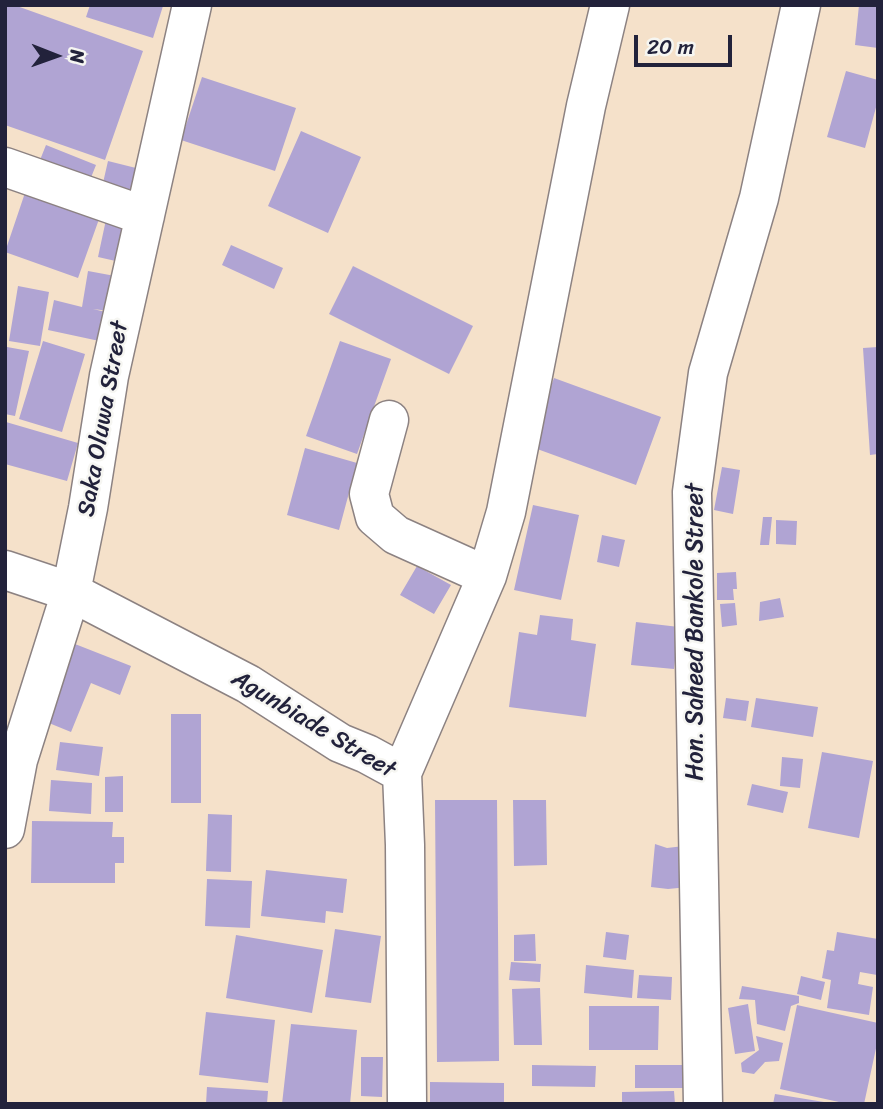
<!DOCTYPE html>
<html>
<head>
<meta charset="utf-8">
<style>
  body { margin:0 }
  #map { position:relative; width:883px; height:1109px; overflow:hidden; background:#f5e1ca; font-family:Sriracha,sans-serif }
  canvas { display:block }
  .frame { position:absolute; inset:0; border:7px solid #22223b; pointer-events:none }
  .north { position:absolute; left:21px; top:21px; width:70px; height:70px; -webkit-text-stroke:5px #f6f6f2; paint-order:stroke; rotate:91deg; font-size:19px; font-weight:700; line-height:28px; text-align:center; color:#22223b }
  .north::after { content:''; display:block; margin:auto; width:24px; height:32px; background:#22223b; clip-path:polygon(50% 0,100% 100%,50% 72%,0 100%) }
  .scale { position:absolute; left:634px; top:35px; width:98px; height:32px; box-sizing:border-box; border:4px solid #22223b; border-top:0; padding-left:9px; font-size:21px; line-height:24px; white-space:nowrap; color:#22223b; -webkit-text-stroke:5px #f6f6f2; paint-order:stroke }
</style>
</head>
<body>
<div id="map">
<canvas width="883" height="1109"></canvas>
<div class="frame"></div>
<div class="north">N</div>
<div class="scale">20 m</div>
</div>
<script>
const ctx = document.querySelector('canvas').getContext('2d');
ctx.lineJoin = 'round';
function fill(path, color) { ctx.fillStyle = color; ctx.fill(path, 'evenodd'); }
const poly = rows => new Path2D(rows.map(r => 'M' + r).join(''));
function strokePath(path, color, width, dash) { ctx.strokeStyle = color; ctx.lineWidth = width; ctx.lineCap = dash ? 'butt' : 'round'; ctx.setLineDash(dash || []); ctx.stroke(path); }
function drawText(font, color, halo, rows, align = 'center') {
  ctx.font = font + ' Sriracha,sans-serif'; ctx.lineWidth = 5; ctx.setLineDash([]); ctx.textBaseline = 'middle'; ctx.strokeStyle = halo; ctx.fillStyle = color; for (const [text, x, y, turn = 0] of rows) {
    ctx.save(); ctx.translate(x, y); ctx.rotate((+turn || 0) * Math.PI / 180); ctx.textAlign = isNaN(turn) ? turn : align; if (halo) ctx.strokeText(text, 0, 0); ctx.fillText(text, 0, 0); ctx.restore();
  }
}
fill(poly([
  [5,5,14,5,143,51,105,160,5,125],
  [90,5,160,5,163,6,153,38,86,17],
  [859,5,878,5,878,48,855,45],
  [846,71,878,80,878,100,865,148,827,137],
  [202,77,296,108,275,171,181,140],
  [301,131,361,157,328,233,268,206],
  [46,145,96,165,86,190,36,170],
  [108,161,140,169,130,204,100,196],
  [29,181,103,208,78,278,5,252],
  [107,215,130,220,120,262,98,257],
  [231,245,283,268,274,289,222,265],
  [353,266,473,326,449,374,329,314],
  [88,271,115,276,109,311,93,309,110,313,104,342,48,330,54,300,82,307],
  [18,286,49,292,40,346,9,341],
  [43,341,85,354,62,432,19,419],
  [340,341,391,359,357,454,306,436],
  [7,347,29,351,15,416,5,414,5,357],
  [878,347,878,454,870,455,863,348],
  [554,378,661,417,636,485,529,446],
  [6,422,78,443,67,481,5,464],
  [305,448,357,463,339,530,287,515],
  [722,467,740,470,733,514,714,510],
  [533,505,579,515,561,600,514,590],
  [763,517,772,517,769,545,760,545],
  [776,520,797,521,796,545,776,544],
  [602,535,625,540,619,567,597,562],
  [417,566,451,585,434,614,400,595],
  [736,572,737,589,733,589,734,600,717,600,717,573],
  [780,598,784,617,759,621,760,602],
  [735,603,737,625,722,627,720,604],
  [540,615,573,619,571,640,596,644,586,717,509,707,519,632,537,635],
  [636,622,679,627,674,669,631,665],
  [75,644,131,666,120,695,91,683,71,732,44,721],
  [726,698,749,701,746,721,723,718],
  [756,698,818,707,813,737,751,727],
  [171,714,201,714,201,803,171,803],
  [60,742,103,747,99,776,56,770],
  [822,752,873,761,859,838,808,828],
  [782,757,803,759,800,788,780,786],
  [123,776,123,812,105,812,105,777],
  [51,780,92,783,91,814,49,811],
  [752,784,788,792,783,813,747,805],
  [435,800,497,800,499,1061,437,1062],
  [513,800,546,800,547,865,514,866],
  [208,814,232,815,231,872,206,871],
  [32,821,113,822,112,837,124,837,124,863,115,863,115,883,31,883],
  [655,844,667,848,684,846,688,887,668,889,651,887],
  [266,870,347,879,343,913,326,911,325,923,261,916],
  [207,879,252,881,250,928,205,926],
  [335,929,381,936,371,1003,325,997],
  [606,932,629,935,626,960,603,957],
  [837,932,878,939,877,975,860,972,858,984,873,987,869,1015,827,1008,831,980,822,978,827,950,834,951],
  [535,934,536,961,514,961,514,935],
  [236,935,323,950,312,1013,226,998],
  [511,962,541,964,540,982,509,980],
  [586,965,634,970,632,998,584,993],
  [639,975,672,977,671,1000,637,998],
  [801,976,825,982,821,1000,797,994],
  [742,986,799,996,799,1003,791,1006,785,1031,757,1024,755,1000,739,999],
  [540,988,542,1045,514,1045,512,989],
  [748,1004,755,1051,735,1054,728,1008],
  [797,1005,878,1023,878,1039,864,1104,848,1104,780,1089],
  [589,1006,659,1006,658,1050,589,1050],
  [206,1012,275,1020,268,1083,199,1075],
  [291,1024,357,1030,350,1104,282,1104],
  [756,1036,783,1043,779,1061,765,1062,754,1074,742,1072,741,1063,759,1050],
  [361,1057,383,1057,382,1097,361,1096],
  [532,1065,596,1066,595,1087,532,1086],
  [635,1065,686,1065,686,1088,635,1088],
  [430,1082,504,1083,504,1104,430,1104],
  [207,1087,268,1091,267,1104,206,1104],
  [674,1091,675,1104,622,1104,622,1092],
  [775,1094,824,1102,824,1104,773,1104]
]), '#b0a4d3');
const minor = poly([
  [5,167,145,216],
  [389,420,369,494,375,517,396,535,487,576],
  [5,570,71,592,248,684,340,743,367,754,402,773,405,845,407,1104],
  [402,773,487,576,506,512,586,106,610,5],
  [5,829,18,760,71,592,88,508,109,376,192,5],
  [703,1104,692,492,708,373,759,198,801,5]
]);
strokePath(minor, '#8c8282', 41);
strokePath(minor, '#fff', 38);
drawText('24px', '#22223b', '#f6f6f2', [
  ["Saka Oluwa Street",104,419,-80],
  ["Hon. Saheed Bankole Street",696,632,-90],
  ["Agunbiade Street",313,725,31]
]);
</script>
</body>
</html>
